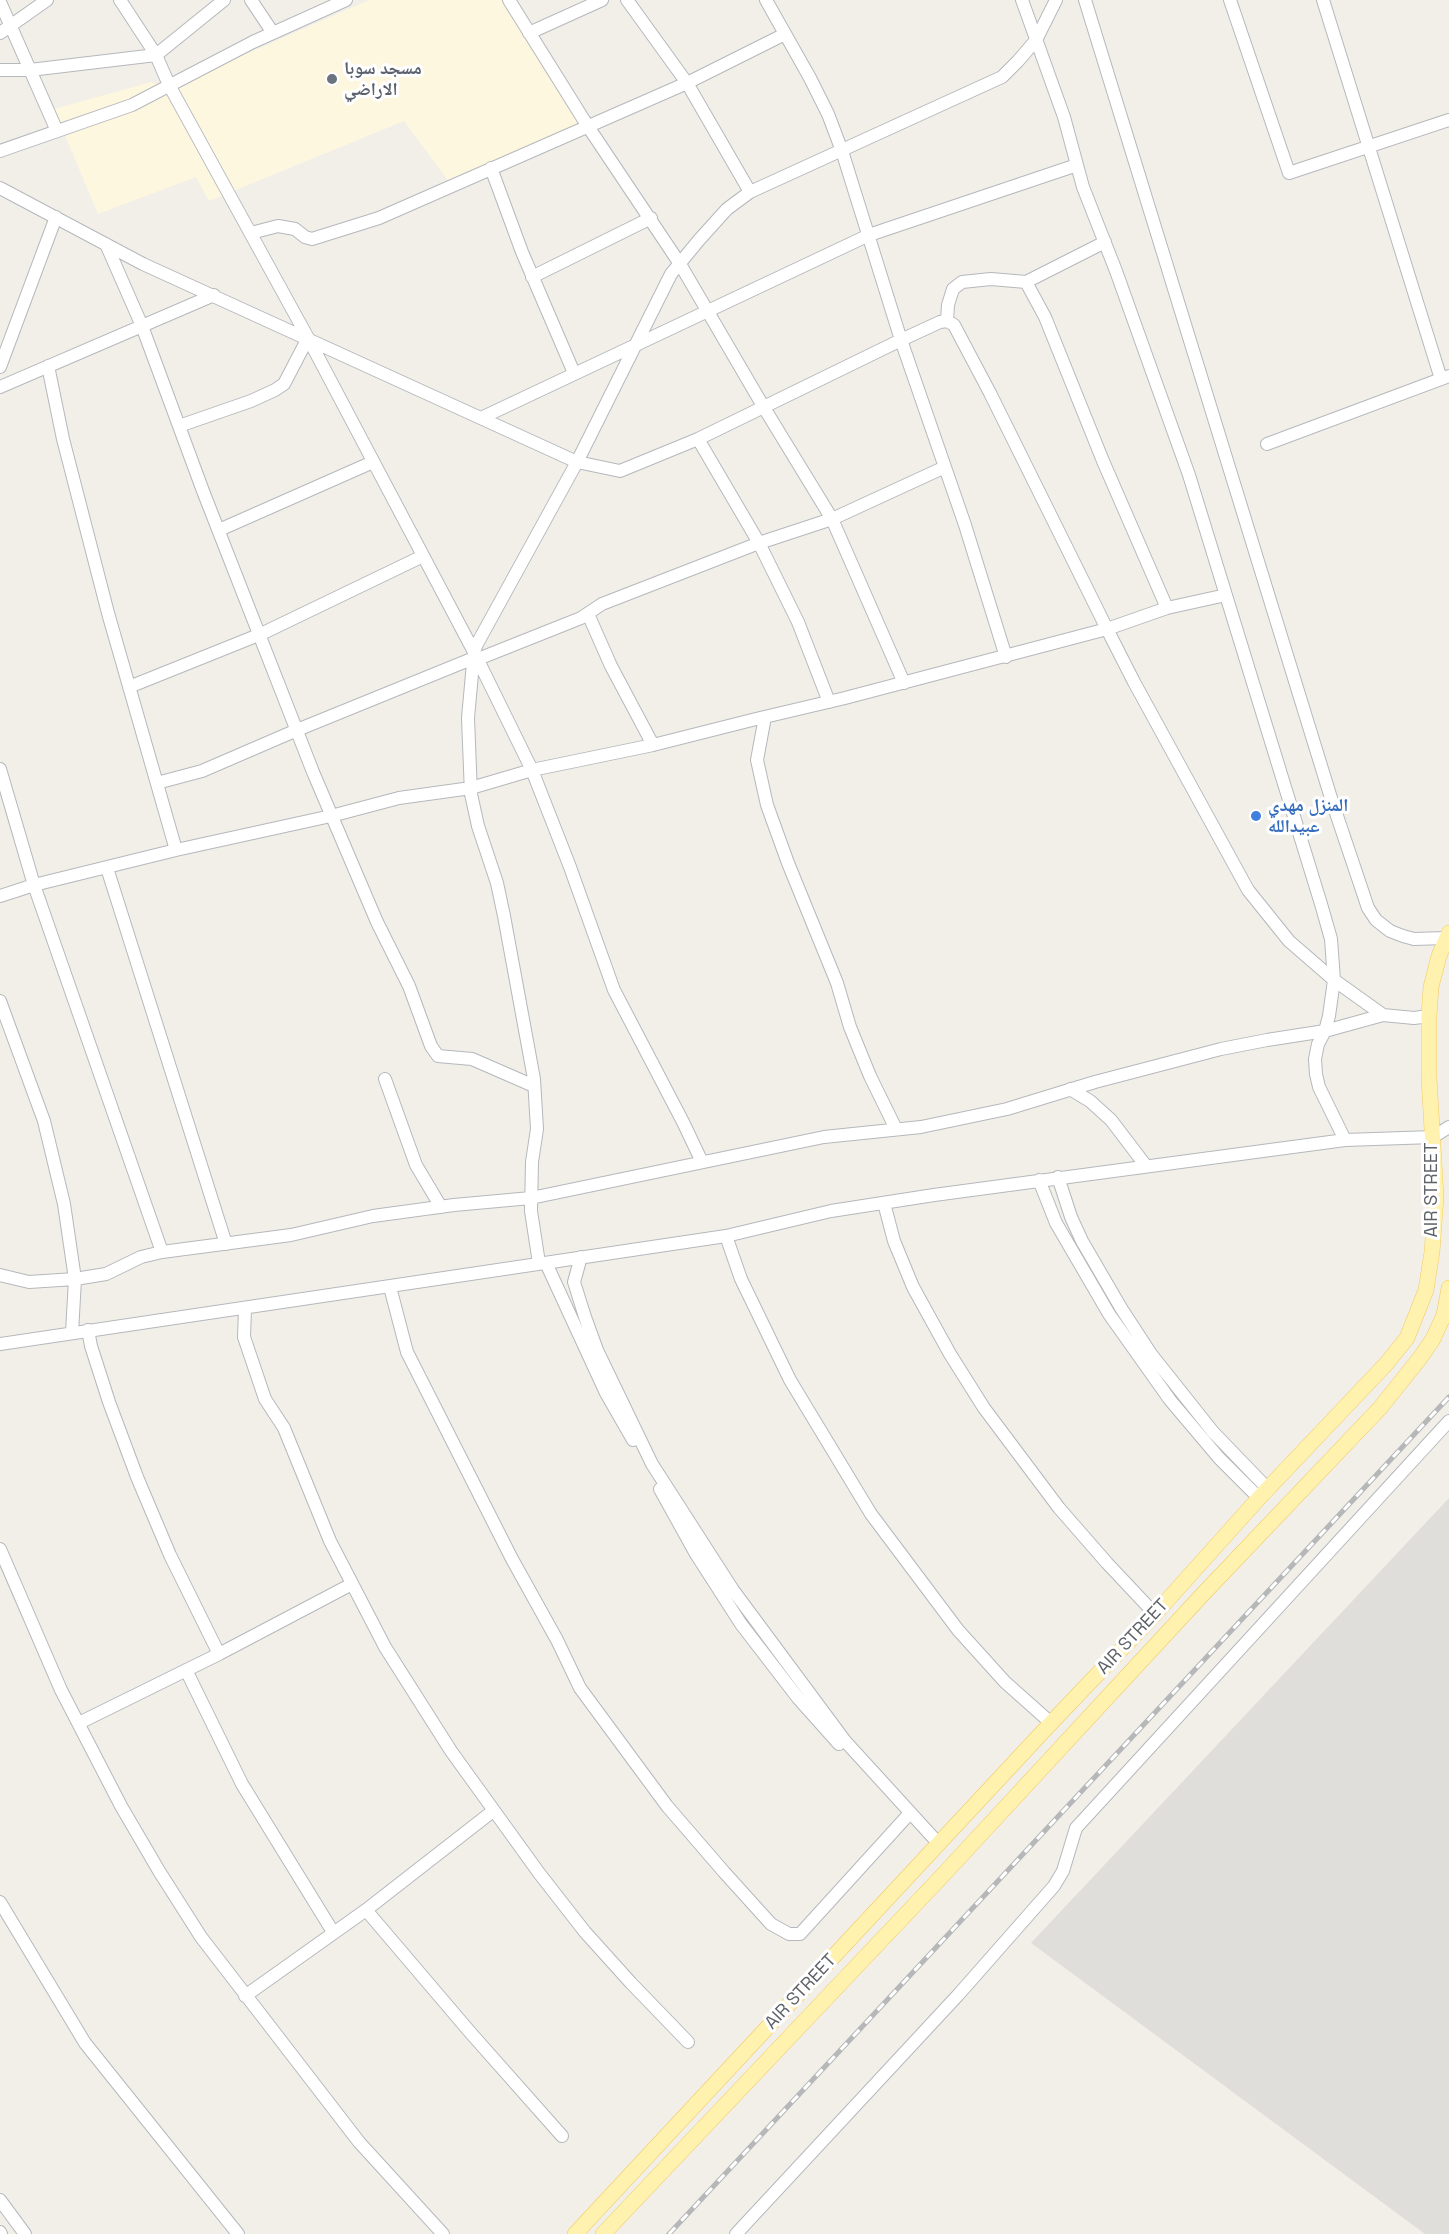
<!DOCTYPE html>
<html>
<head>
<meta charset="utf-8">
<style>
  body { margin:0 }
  canvas { display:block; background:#f1efe8 }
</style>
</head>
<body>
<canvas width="1449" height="2234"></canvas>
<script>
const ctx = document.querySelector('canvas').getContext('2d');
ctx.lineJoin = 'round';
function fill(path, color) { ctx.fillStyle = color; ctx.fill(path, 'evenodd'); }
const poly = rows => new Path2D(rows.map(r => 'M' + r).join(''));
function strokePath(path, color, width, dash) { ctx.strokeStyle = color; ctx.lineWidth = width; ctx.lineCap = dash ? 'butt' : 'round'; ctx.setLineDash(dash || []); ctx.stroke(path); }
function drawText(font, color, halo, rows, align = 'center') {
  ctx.font = font + ' "Space Grotesk","Noto Naskh Arabic",sans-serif'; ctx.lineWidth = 6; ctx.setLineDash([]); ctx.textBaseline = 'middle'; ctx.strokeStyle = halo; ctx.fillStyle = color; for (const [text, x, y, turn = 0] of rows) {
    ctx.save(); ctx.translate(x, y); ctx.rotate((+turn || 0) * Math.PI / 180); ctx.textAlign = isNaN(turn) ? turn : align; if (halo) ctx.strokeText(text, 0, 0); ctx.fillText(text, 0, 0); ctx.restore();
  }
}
fill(poly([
  [369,0,511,0,588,125,453,187,404,121,209,201,196,177,98,214,54,109,151,82,169,88]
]), '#fef7e0');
fill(poly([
  [1449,1498,1449,2234,1425,2234,1031,1943]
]), '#e0deda');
const minor = poly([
  [120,0,156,55,169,85,308,338,474,652,532,770,570,867,614,990,683,1122,702,1162],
  [251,0,273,33],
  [509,0,587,125,680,264,763,406,832,519,904,683],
  [627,0,687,83,750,192],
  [766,0,810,78,828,114,842,151,901,340,965,525,1006,657],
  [1022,0,1064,117,1083,187,1116,271,1189,475,1321,904,1331,939,1334,980,1329,1016,1325,1031,1318,1044,1315,1059,1316,1074,1319,1087,1345,1140],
  [1085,0,1331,798,1368,908,1376,920,1390,931,1403,936,1414,939,1446,938],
  [1230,0,1289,173,1449,120],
  [1323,0,1441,379],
  [0,2,57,131],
  [0,33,47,0],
  [529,33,602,0],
  [0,70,30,70,156,55,224,0],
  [0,151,132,105,253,42,346,0],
  [491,168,522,252,574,373],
  [0,188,143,264,577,462,620,471,698,439,901,340,940,322,947,321,954,325,990,393,1107,629,1167,608,1226,595],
  [251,233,278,226,295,229,305,237,312,239,379,218,687,83,785,34],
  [106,244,142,326,203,491,313,772,377,922,409,986,431,1046,438,1056,472,1059,534,1086],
  [532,277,651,218],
  [1026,282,1045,317,1103,461,1167,608],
  [947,321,948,305,953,289,962,282,991,279,1026,282,1105,242],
  [48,366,63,439,108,613,176,850],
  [0,367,56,217],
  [0,387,214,295],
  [481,418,869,235,1077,165],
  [179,426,251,401,275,390,284,384,308,338],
  [698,439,759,543,798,622,829,702],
  [1267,444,1449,376],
  [219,530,373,462],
  [588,614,611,666,653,745],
  [478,659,581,618,602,604,759,543,832,519,945,467],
  [129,687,261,634,423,556],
  [765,717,757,760,767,805,788,863,837,983,850,1027,870,1076,896,1129],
  [0,769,34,885,162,1252],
  [157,783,202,771,297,730,474,658],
  [107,868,226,1244],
  [0,896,34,885,176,850,331,816,399,798,471,788,532,770,653,745,756,719,845,698,1107,629,1134,682,1248,890,1289,941,1334,980,1383,1015,1414,1018,1429,1016],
  [0,1001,44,1121,64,1204,75,1279,72,1333],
  [385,1079,416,1165,441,1207],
  [1070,1089,1090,1101,1111,1120,1146,1166],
  [1058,1177,1071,1217,1082,1241,1121,1308,1151,1354,1213,1432,1268,1489],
  [1039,1180,1056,1223,1109,1314,1170,1400,1219,1458,1259,1498],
  [884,1203,894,1241,913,1287,950,1354,984,1408,1059,1508,1107,1563,1155,1614],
  [726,1236,741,1279,790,1380,871,1514,958,1630,1005,1682,1051,1723],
  [581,1257,574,1282,585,1317,597,1350,652,1464,733,1590,845,1741,939,1844],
  [539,1263,531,1211,532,1162,537,1129,534,1079,504,916,497,883,478,826,471,794,468,718,474,652,477,644,577,462,671,274,699,240,727,209,750,192,1002,77,1018,61,1036,40,1056,0],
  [546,1263,606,1393,633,1440],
  [0,1275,29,1282,75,1279,106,1274,141,1257,162,1252,291,1235,373,1216,454,1205,531,1198,824,1137,921,1127,1007,1109,1095,1082,1221,1049,1267,1040,1325,1031,1383,1015],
  [390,1287,407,1352,512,1559,557,1640,580,1688,667,1806,724,1872,771,1924,789,1934,800,1934,910,1813],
  [245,1309,244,1337,265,1399,284,1428,330,1541,385,1647,451,1751,539,1873,585,1932,631,1983,688,2042],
  [88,1330,91,1346,109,1402,137,1477,170,1555,219,1654],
  [0,1344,726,1236,831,1211,934,1195,1345,1140,1433,1137,1449,1127],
  [660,1489,696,1554,741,1624,798,1698,839,1744],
  [0,1549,61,1690,121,1806,159,1871,201,1937,359,2142,443,2234],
  [186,1670,242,1784,333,1932],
  [79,1723,219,1654,352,1584],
  [0,1902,85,2043,238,2234],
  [366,1910,469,2031,562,2136],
  [245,1996,366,1910,493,1811],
  [0,2200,25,2234],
  [0,2232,1,2234],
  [736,2234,959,1994,1054,1886,1063,1871,1076,1828,1449,1421]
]);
const major = poly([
  [575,2234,1051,1723,1155,1614,1259,1498,1386,1364,1407,1338,1426,1290,1432,1252,1436,1197,1429,1078,1429,1016,1431,987,1439,956,1449,933],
  [603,2234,943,1875,1203,1594,1380,1408,1420,1358,1433,1339,1444,1315,1449,1288]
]);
strokePath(minor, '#b5b8bc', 14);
strokePath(major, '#f2c960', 16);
strokePath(minor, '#fff', 12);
strokePath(major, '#fff2af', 15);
const rail = poly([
  [669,2234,1449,1397]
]);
strokePath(rail, '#b6b7b8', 5);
strokePath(rail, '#fff', 3, [9]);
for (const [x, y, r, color] of [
  [332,79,6,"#6b7280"],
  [1256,816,6,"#3f7fe0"]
]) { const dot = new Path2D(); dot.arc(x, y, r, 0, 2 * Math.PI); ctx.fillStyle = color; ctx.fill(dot); strokePath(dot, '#fff', 2); }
drawText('bold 18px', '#5b616d', '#fff', [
  ["مسجد سوبا",344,69],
  ["الاراضي",344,90]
], 'left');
drawText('bold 18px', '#366cbe', '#fff', [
  ["المنزل مهدي",1268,806],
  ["عبيدالله",1268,827]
], 'left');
drawText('18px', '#5f6368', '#fff', [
  ["AIR STREET",1432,1190,-90],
  ["AIR STREET",1133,1637,-47],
  ["AIR STREET",801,1992,-47]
]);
</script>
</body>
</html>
